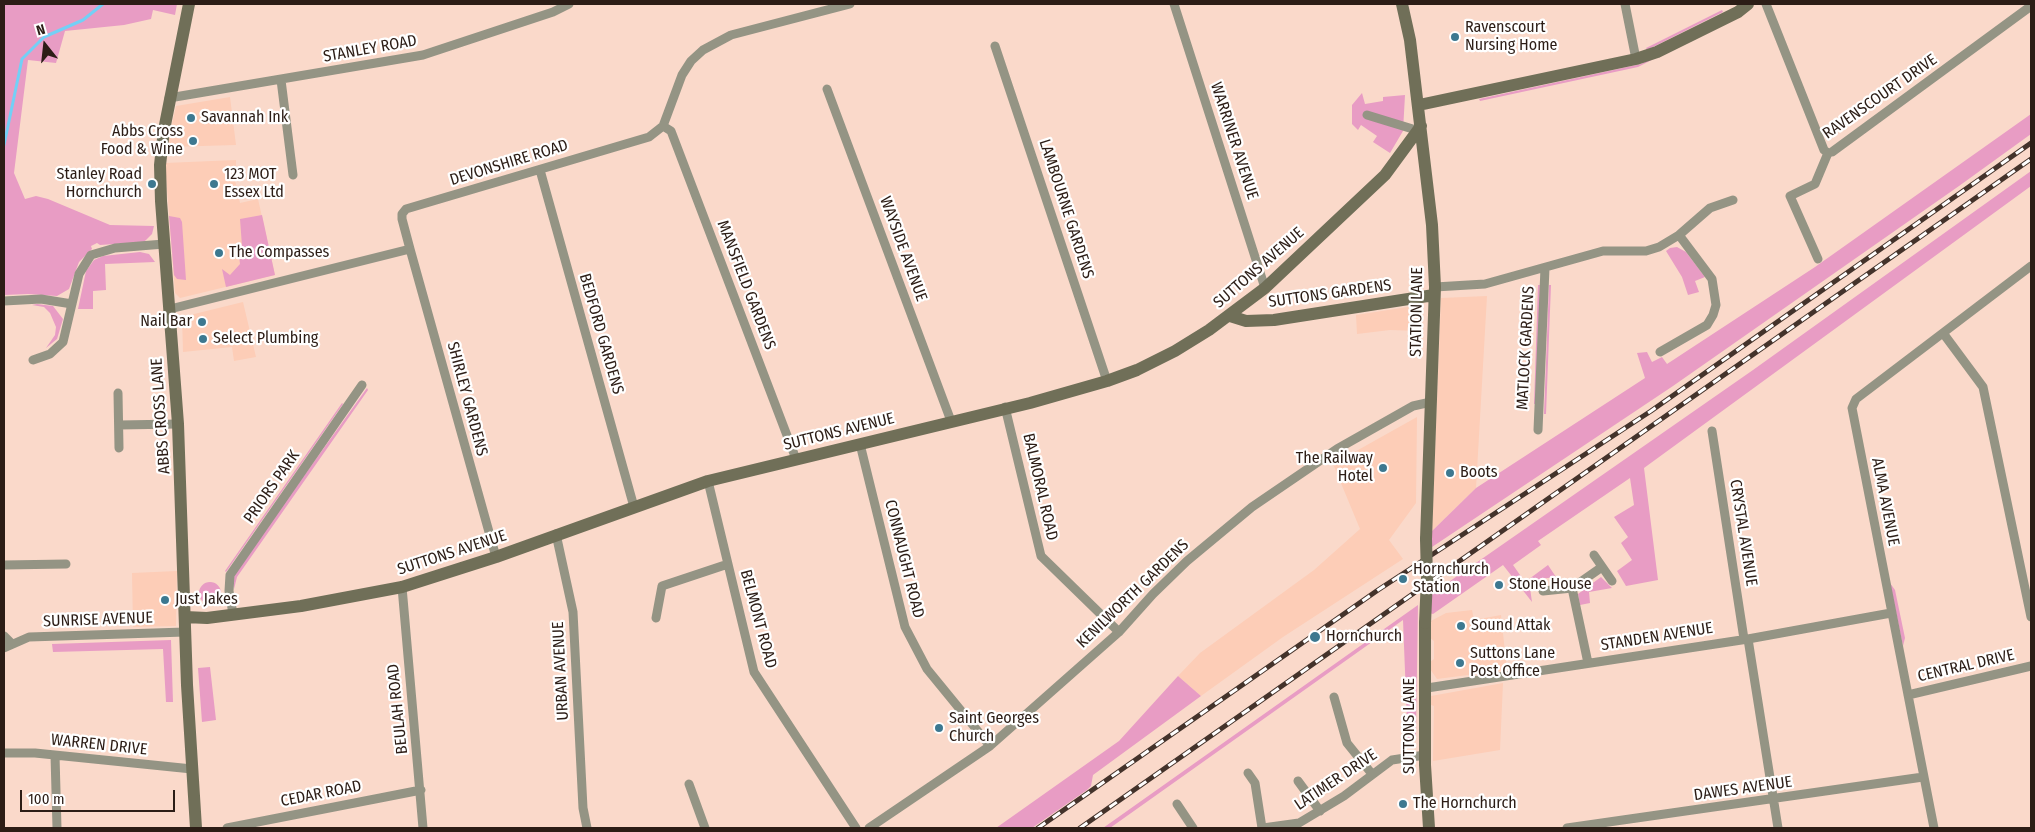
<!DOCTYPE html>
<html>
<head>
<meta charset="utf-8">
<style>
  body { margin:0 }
  #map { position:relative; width:2035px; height:832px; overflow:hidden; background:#fad9ca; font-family:"Fira Sans Condensed",sans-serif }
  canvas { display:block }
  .frame { position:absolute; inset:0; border:5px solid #2c1d16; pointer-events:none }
  .north { position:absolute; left:20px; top:20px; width:50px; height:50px; -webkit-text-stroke:4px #fff; paint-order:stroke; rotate:344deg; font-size:14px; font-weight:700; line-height:20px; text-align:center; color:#2c1d16 }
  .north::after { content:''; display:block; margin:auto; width:18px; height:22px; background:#2c1d16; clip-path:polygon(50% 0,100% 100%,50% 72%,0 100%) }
  .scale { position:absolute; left:20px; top:790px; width:155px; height:22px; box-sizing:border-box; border:2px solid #2c1d16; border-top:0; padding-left:6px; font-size:15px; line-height:18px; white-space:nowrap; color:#2c1d16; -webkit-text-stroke:4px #fff; paint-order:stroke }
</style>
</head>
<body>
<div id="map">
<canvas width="2035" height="832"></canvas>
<div class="frame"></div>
<div class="north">N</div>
<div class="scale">100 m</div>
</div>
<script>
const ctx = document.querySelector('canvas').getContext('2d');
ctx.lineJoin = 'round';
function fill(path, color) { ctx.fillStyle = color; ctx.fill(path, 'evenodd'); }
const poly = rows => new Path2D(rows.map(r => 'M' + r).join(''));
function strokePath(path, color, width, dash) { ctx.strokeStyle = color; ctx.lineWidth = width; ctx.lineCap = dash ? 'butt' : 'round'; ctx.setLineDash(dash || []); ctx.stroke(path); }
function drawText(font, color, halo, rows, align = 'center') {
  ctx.font = font + ' "Fira Sans Condensed",sans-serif'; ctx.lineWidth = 4.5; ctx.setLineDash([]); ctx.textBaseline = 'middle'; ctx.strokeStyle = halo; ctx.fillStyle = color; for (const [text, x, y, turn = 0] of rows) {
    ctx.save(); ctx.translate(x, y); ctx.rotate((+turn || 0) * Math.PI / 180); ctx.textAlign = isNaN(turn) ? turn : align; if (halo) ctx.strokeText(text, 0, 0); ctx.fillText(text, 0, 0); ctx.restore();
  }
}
fill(poly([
  [230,97,236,145,167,147,176,106],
  [236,160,236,166,232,167,240,203,258,199,275,275,180,298,175,293,165,163],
  [1487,296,1476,488,1432,531,1441,298],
  [243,302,256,357,234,361,232,347,183,352,182,317],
  [1420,305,1419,331,1390,330,1357,334,1356,315],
  [1417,417,1416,503,1389,540,1403,559,1283,637,1201,696,1178,676,1200,653,1314,570,1360,529,1333,464],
  [177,571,176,626,133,627,132,573],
  [1472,610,1474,620,1501,615,1507,670,1437,679,1430,669,1430,662,1434,659,1434,641,1429,637,1429,622,1446,613],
  [1503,683,1500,750,1433,761,1434,706,1431,705,1431,696]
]), '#fdcdb7');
fill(poly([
  [4,4,177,4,175,15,153,10,151,19,124,25,65,31,56,63,28,60,14,173,25,199,36,196,48,199,110,225,154,226,152,234,144,242,100,245,97,243,91,246,92,249,79,262,69,289,57,296,28,294,4,295],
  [1722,10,1723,12,1647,50,1646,48],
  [1747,11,1638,67,1480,101,1479,99,1641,64],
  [1362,93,1365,104,1383,101,1383,97,1405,95,1403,131,1390,153,1373,142,1377,136,1361,125,1358,130,1352,124,1352,105],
  [2031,114,2031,134,1959,186,1673,386,1432,547,1432,531,1476,488,1645,378,1637,353,1647,352,1652,362,1662,357,1667,364,1815,267],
  [2031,171,2031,186,1644,468,1658,580,1626,586,1617,571,1632,560,1621,543,1628,537,1614,517,1634,505,1630,478,1538,541,1541,545,1513,565,1525,582,1548,565,1556,577,1540,579,1540,587,1530,588,1532,602,1503,565,1433,614,1429,613,1430,595,1753,370],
  [262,215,275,275,226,287,222,269,230,275,240,264,238,247,242,246,240,219],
  [169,216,180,218,182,222,186,280,177,279,174,275],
  [1677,247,1686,252,1705,277,1695,281,1699,292,1688,295,1682,277,1666,251,1670,248],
  [140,252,149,254,155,262,105,264,106,290,93,291,93,309,78,309,86,271,94,260,103,256],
  [1538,285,1540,285,1536,404,1534,404],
  [1549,285,1551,285,1546,414,1544,414],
  [37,304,53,306,63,319,57,339,46,348,55,335,56,327,50,313,44,307,32,305],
  [367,388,368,390,237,577,234,589,233,579,237,569],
  [342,403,343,404,226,572,225,571],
  [1601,577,1612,588,1589,592,1590,603,1580,605,1578,594],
  '199 593a11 11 0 1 1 22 0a11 11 0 1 1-22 0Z',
  [1890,583,1895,590,1905,638,1903,646],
  [1418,605,1416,736,1408,748,1403,620,1110,828,1103,828],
  [171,640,173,702,166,702,163,649,53,652,52,644],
  [210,667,216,720,202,722,198,668],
  [1178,676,1201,696,1093,775,1091,786,1087,790,1032,828,996,828,1119,741]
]), '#e89cc4');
strokePath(poly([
  [4,145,22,59,44,37,83,20,103,4]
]), '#73d0f6', 3);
strokePath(poly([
  [1174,4,1265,288],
  [1625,4,1636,59],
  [1766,4,1824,150,1828,153,1832,152,2031,6],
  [995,46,1107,381],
  [281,80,293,175],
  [827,89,951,421],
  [169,98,423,55,553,12,569,4],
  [1367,115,1416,130],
  [663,126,671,131,796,459],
  [540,170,634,507],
  [410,249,496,557],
  [1818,259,1790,196,1815,184,1828,153],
  [1435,287,1485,284,1603,251,1646,251,1659,247,1679,235,1710,208,1733,200],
  [4,301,41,299,72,304],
  [170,309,410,249,402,219,402,214,406,209,649,137,663,126,682,75,691,61,703,50,731,35,850,4],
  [1943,333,1983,387,2031,617],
  [1660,352,1707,325,1713,315,1716,305,1712,279,1679,235],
  [33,360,50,354,63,342,79,274,91,255,115,248,164,244],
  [118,393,119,448],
  [1005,407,1041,556,1119,632],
  [119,425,178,424],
  [1538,430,1545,268],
  [1712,431,1744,639],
  [860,444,905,627,927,669,990,746],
  [708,481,754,672,856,828],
  [556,534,573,612,583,808,587,828],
  [1594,555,1612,581],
  [4,565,66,564],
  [402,587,423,828],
  [1543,591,1572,588],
  [233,614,229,591,230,575,362,385],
  [656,618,662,586,728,564],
  [4,636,12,644],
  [1748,639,1778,828],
  [4,648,29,637,185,632],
  [1588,663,1572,588,1602,567],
  [1427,688,1748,639,1891,613],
  [1908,695,2031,666],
  [1334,697,1347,743,1372,774],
  [4,753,35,753,192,769],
  [55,755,57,828],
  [1248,773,1255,783,1262,828],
  [1298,781,1320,811],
  [689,784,705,828],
  [1177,804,1193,828],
  [227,828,421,790],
  [869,828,990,746,1119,632,1153,594,1187,561,1252,507,1337,449,1413,406,1431,402],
  [1263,828,1299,823,1344,796,1392,760,1425,755],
  [1567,828,1923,777],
  [1934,828,1852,408,1856,399,2031,266]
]), '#949484', 9);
strokePath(poly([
  [189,4,164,130,160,165,161,201,178,424,187,685,196,828],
  [1402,4,1410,40,1432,225,1435,287,1426,539],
  [1419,105,1636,59,1657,52,1738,12,1748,4],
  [1230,316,1246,321,1274,320,1434,295],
  [185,617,207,618,301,606,402,587,496,557,708,481,1030,403,1107,381,1137,370,1175,351,1209,330,1265,288,1385,175,1421,126],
  [1425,623,1425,765,1429,828]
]), '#706f58', 12);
const rail = poly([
  [1038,828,1378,590,1651,411,2031,143],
  [1080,828,2031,159]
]);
strokePath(rail, '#44332b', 5);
strokePath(rail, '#fff', 3, [9]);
strokePath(poly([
  [1425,623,1427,578,1426,539]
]), '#706f58', 12);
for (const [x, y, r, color] of [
  [1455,37,5,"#3d7890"],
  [191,118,5,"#3d7890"],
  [193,141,5,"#3d7890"],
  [152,184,5,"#3d7890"],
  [214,184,5,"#3d7890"],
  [219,253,5,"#3d7890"],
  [202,322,5,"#3d7890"],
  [203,339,5,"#3d7890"],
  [1383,468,5,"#3d7890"],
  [1450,473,5,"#3d7890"],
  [1403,579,5,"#3d7890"],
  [1499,585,5,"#3d7890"],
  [165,600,5,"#3d7890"],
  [1461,626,5,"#3d7890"],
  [1315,637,6,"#3d7890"],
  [1460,663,5,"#3d7890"],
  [939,728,5,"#3d7890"],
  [1403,804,5,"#3d7890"]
]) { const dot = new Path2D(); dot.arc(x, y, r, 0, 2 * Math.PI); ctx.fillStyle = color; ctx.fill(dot); strokePath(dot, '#fff', 2); }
drawText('16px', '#2c1d16', '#fff', [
  ["Ravenscourt",1465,28],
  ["Nursing Home",1465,46],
  ["Savannah Ink",201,118],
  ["Abbs Cross",183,132,"right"],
  ["Food & Wine",183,150,"right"],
  ["Stanley Road",142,175,"right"],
  ["Hornchurch",142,193,"right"],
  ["123 MOT",224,175],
  ["Essex Ltd",224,193],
  ["The Compasses",229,253],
  ["Nail Bar",192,322,"right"],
  ["Select Plumbing",213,339],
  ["The Railway",1373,459,"right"],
  ["Hotel",1373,477,"right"],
  ["Boots",1460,473],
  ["Hornchurch",1413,570],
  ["Station",1413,588],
  ["Stone House",1509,585],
  ["Just Jakes",175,600],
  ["Sound Attak",1471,626],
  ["Hornchurch",1326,637],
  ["Suttons Lane",1470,654],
  ["Post Office",1470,672],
  ["Saint Georges",949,719],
  ["Church",949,737],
  ["The Hornchurch",1413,804]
], 'left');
drawText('16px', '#2c1d16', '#fff', [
  ["STANLEY ROAD",370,49,-10],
  ["RAVENSCOURT DRIVE",1880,97,-35],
  ["WARRINER AVENUE",1234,141,72],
  ["DEVONSHIRE ROAD",509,163,-17],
  ["LAMBOURNE GARDENS",1066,209,72],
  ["WAYSIDE AVENUE",903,249,70],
  ["SUTTONS AVENUE",1259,268,-41],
  ["MANSFIELD GARDENS",746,285,69],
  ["SUTTONS GARDENS",1330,294,-8],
  ["STATION LANE",1417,312,-89],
  ["BEDFORD GARDENS",601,334,74],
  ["MATLOCK GARDENS",1526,348,-87],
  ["SHIRLEY GARDENS",467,399,75],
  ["ABBS CROSS LANE",161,416,-94],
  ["SUTTONS AVENUE",839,432,-14],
  ["PRIORS PARK",272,487,-55],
  ["BALMORAL ROAD",1040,487,77],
  ["ALMA AVENUE",1885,502,79],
  ["CRYSTAL AVENUE",1743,533,81],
  ["SUTTONS AVENUE",452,553,-18],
  ["CONNAUGHT ROAD",904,559,76],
  ["KENILWORTH GARDENS",1133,594,-44],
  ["BELMONT ROAD",758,619,75],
  ["SUNRISE AVENUE",98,620,-2],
  ["STANDEN AVENUE",1657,637,-9],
  ["CENTRAL DRIVE",1966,666,-13],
  ["URBAN AVENUE",561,671,-93],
  ["BEULAH ROAD",398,709,-96],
  ["SUTTONS LANE",1410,726,-90],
  ["WARREN DRIVE",99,745,6],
  ["LATIMER DRIVE",1336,780,-34],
  ["DAWES AVENUE",1743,789,-8],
  ["CEDAR ROAD",321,794,-11]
]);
</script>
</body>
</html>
